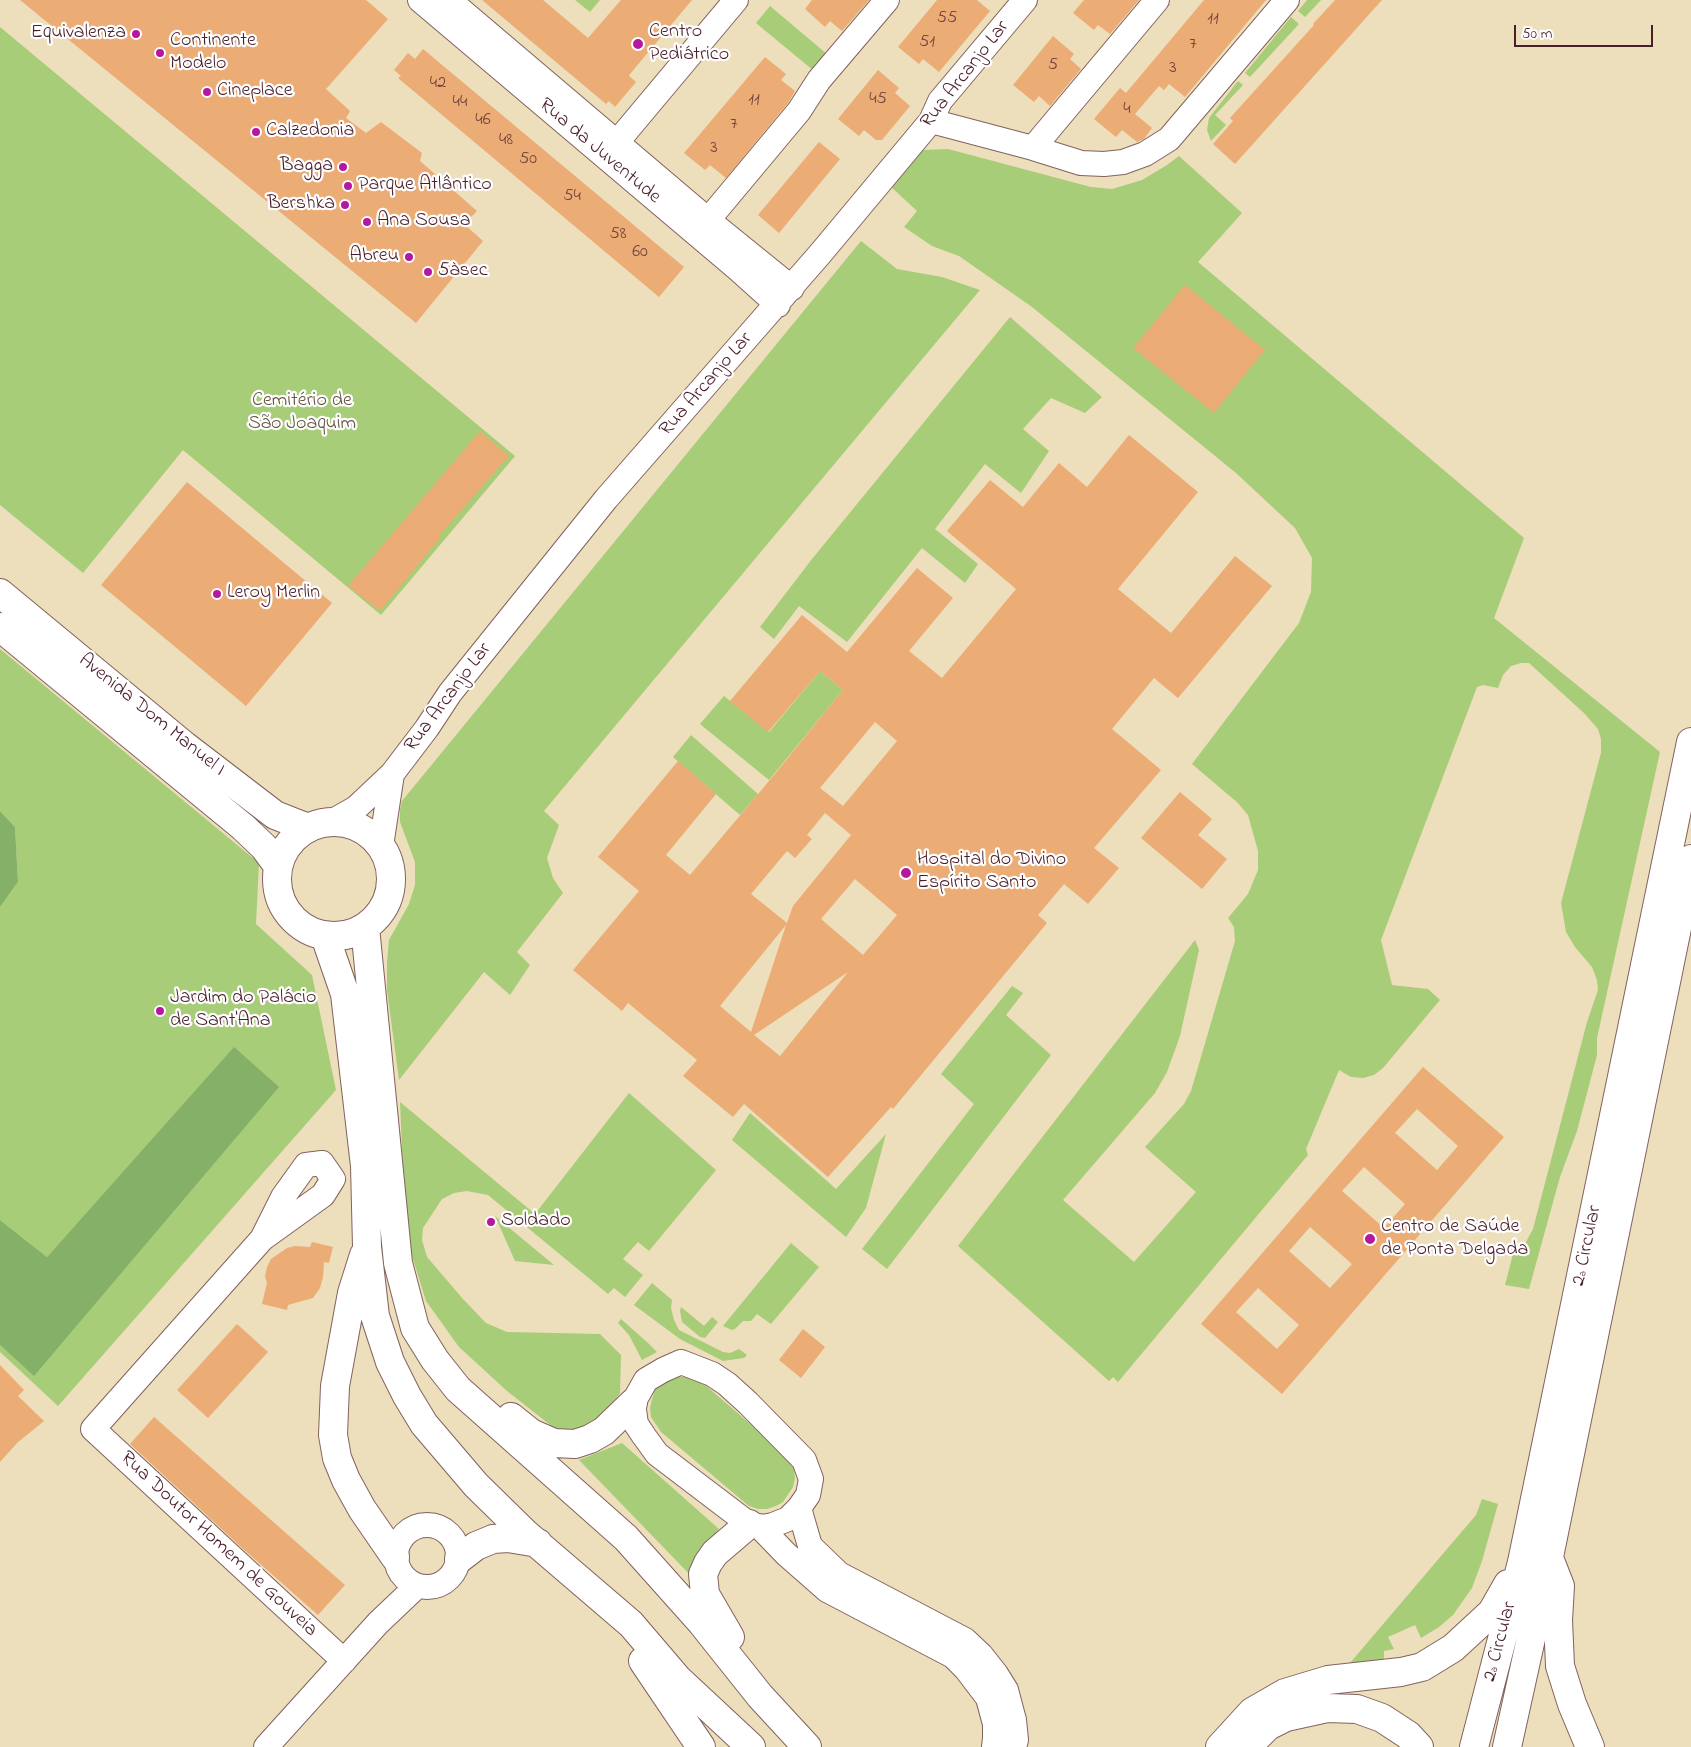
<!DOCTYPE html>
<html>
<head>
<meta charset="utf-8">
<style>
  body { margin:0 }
  #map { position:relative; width:1691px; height:1747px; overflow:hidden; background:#eddebc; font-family:"Indie Flower",sans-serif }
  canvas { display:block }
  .scale { position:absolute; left:1514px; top:25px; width:139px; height:22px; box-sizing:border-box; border:2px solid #4a1f2b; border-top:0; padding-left:6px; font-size:15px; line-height:18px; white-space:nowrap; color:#4a1f2b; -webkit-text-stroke:4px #fff; paint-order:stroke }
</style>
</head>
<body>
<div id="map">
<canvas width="1691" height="1747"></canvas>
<div class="scale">50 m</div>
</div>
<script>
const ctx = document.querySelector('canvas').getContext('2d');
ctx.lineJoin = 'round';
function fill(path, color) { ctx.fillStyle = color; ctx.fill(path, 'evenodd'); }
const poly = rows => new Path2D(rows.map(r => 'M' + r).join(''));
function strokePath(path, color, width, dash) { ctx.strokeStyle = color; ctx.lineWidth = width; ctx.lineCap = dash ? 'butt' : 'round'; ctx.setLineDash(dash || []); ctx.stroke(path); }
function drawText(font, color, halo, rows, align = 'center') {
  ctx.font = font + ' "Indie Flower",sans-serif'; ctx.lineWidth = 4.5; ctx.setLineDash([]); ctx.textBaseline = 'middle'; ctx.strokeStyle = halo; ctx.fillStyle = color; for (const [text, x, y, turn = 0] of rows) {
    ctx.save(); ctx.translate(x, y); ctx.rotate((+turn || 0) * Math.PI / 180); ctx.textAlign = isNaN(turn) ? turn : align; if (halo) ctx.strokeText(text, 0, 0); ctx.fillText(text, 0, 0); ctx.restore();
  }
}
fill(poly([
  [575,0,600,0,590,12],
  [1307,0,1321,0,1305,17,1298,11],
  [770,6,828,55,814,71,756,23],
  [1291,17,1299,24,1250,77,1245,73],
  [0,27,515,456,381,615,183,450,83,573,0,505],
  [1238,81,1243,85,1215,115,1226,125,1211,141,1207,130,1209,118],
  [948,149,1091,187,1112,189,1142,180,1167,165,1179,156,1242,213,1198,262,1524,538,1494,618,1660,752,1597,1038,1597,1055,1577,1131,1560,1177,1529,1289,1505,1285,1513,1254,1526,1242,1533,1229,1587,1022,1598,990,1597,980,1592,967,1575,947,1566,932,1561,903,1601,753,1601,739,1598,729,1584,713,1529,663,1521,663,1511,666,1503,675,1498,688,1483,685,1477,687,1381,940,1392,985,1428,989,1440,1000,1383,1068,1374,1075,1363,1078,1351,1077,1339,1070,1306,1149,1308,1155,1118,1382,1113,1377,1109,1381,958,1246,1195,940,1199,950,1180,1036,1167,1072,1155,1093,1063,1200,1134,1262,1196,1192,1145,1147,1184,1104,1191,1091,1235,941,1234,927,1228,918,1248,894,1258,870,1258,851,1248,815,1238,803,1192,764,1299,623,1311,592,1312,558,1295,528,1236,473,1032,307,959,256,932,246,904,227,917,211,890,186,902,170,922,150],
  [861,241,897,269,942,277,980,290,544,811,559,825,547,858,553,878,563,893,517,952,530,965,510,995,484,972,399,1080,387,990,387,962,389,940,409,904,415,885,415,862,400,822,400,810,402,801],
  [1010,317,1102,397,1085,413,1051,398,1023,429,1049,451,1021,493,985,464,935,529,978,564,965,583,922,548,847,642,799,606,774,639,760,627,812,559],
  [0,649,259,863,256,924,312,975,336,1090,58,1406,0,1352,0,1345,34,1375,234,1048,47,1257,0,1220,0,907,18,882,15,827,0,811],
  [820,671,843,690,769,780,700,724,724,696,769,732],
  [691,735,758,794,740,815,673,757],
  [1012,986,1023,993,1006,1015,1051,1055,887,1269,862,1249,974,1104,941,1074],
  [629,1093,716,1170,649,1251,638,1242,623,1259,643,1275,625,1297,614,1288,608,1294,488,1195,467,1191,454,1193,442,1199,423,1228,422,1240,427,1257,463,1299,486,1323,507,1332,600,1334,621,1355,620,1393,597,1426,558,1431,507,1391,459,1347,426,1301,412,1256,405,1220,400,1102,535,1214],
  [750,1113,836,1189,886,1134,866,1208,846,1237,732,1140],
  [495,1216,554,1265,515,1261],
  [791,1243,819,1267,771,1324,757,1314,751,1321,743,1321,735,1329,732,1330,723,1326],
  [652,1283,672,1300,671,1308,674,1320,679,1330,723,1352,730,1353,739,1349,747,1355,744,1358,723,1361,680,1339,634,1305],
  [681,1307,704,1326,712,1317,718,1322,705,1338,700,1337,682,1322,680,1311],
  [621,1319,648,1343,657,1352,642,1360,629,1335,618,1323],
  [678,1377,687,1377,696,1379,704,1384,784,1453,794,1468,795,1478,793,1487,783,1502,776,1506,767,1509,758,1509,749,1506,661,1432,651,1417,650,1408,652,1399,655,1390,662,1384],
  [622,1443,719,1529,707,1543,696,1581,579,1460],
  [1482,1499,1498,1504,1482,1561,1472,1588,1453,1615,1439,1627,1421,1638,1415,1625,1388,1637,1394,1649,1384,1651,1384,1659,1350,1663,1476,1515]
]), '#a7cd78');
fill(poly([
  [0,811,15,827,18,882,0,907],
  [234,1047,279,1087,34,1376,0,1345,0,1220,47,1257]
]), '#85b068');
fill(poly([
  [20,0,366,0,388,19,326,89,350,111,346,118,366,133,381,122,422,153,420,161,477,211,464,224,483,241,416,323],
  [482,0,543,0,588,38,621,0,692,0,630,74,629,76,636,82,615,107,609,101,606,104],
  [812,0,869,0,842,31,830,21,825,27,805,9],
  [937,0,977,0,990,11,939,72,923,59,919,64,898,47],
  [1084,0,1139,0,1110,34,1098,25,1094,30,1073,13],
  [1204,0,1266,0,1185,97,1169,84,1164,90,1159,86,1135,114,1152,128,1144,139,1137,142,1122,130,1116,137,1094,119,1120,88,1126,93],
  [1335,0,1382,0,1235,164,1213,144,1233,121,1230,118,1314,25,1313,24],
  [1053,36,1074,54,1070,59,1081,69,1050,106,1039,96,1034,102,1013,85],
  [423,49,684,267,659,297,398,78,401,76,394,70,408,53,415,59],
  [765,57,786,74,781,80,795,91,788,103,726,178,710,165,705,170,684,153],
  [878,70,899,88,895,93,910,106,882,140,876,140,864,130,859,136,838,119],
  [819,142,840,159,779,233,758,215],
  [1185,285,1265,350,1214,413,1133,348],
  [480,431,509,456,439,536,441,537,380,611,348,586],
  [1129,435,1198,492,1118,589,1171,633,1235,556,1272,586,1178,698,1154,678,1112,729,1161,770,1094,848,1119,868,1088,904,1064,884,1038,915,1047,923,893,1109,891,1107,828,1177,744,1104,733,1117,683,1076,697,1060,628,1003,622,1011,573,970,639,891,598,857,678,761,716,794,666,855,690,875,774,775,843,690,820,671,768,732,730,701,802,615,847,652,917,568,953,598,909,651,942,678,1016,589,947,531,990,480,1023,507,1059,463,1087,487],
  [875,722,897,741,843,806,820,788],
  [825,813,851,835,793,906,787,923,751,894,787,851,795,858,812,839,807,835],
  [855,879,897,915,863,955,821,919],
  [786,925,751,1032,720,1006],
  [848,972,780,1056,754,1035],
  [187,482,332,603,246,706,101,585],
  [1180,792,1212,819,1198,835,1227,859,1202,889,1141,838],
  [1423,1067,1504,1137,1282,1394,1201,1324],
  [1417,1109,1458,1146,1437,1170,1395,1133],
  [1364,1167,1405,1204,1384,1228,1342,1191],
  [1310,1227,1352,1264,1330,1288,1289,1251],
  [1258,1288,1299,1325,1277,1349,1236,1312],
  [312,1242,333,1247,329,1263,324,1262,323,1277,320,1288,313,1298,288,1305,287,1310,262,1304,267,1283,265,1276,267,1267,271,1259,287,1248,295,1246,310,1247],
  [237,1324,268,1352,208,1418,177,1390],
  [803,1329,825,1347,801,1378,779,1360],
  [0,1365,24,1390,18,1396,44,1421,17,1443,0,1462],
  [154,1417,345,1585,318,1615,241,1547,130,1444]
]), '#ebac75');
const minor = poly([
  [420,0,738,269,778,305],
  [449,0,708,220,792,288],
  [931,121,1033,148,1081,163,1104,164,1123,162,1145,154,1169,139,1287,0],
  [1033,148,1157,0],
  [607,154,736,0],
  [708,220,799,111,819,80,887,0],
  [331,822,356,808,392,774,427,728,450,693,606,499,820,254,931,121,940,101,1025,0],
  [381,846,392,774],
  [262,1239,283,1197,306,1165,322,1163,333,1179,323,1195,262,1239,93,1429,344,1661],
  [681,1362,712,1374,727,1384,748,1403,804,1460,811,1479,808,1495,799,1508,788,1519,773,1525,762,1527,749,1524,657,1454,644,1436,636,1424,633,1403,646,1380,663,1370,681,1362],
  [799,1508,810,1546,839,1574,965,1640,981,1655,996,1674,1006,1690,1014,1720,1016,1740,1014,1747],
  '396 1556a31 31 0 1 1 62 0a31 31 0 1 1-62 0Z',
  [759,1526,786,1554,827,1590,953,1656,966,1669,988,1698,995,1724,995,1738,994,1747],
  [266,1747,378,1623,417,1586]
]);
const major = poly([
  [0,593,185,746,275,815,308,828],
  [0,627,243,827,264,847,278,866],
  '277 879a57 57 0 1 1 114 0a57 57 0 1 1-114 0Z',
  [365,927,398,1263,415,1328,435,1360,458,1389,626,1538,701,1622,760,1696,807,1747],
  [325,936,345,994,365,1166,367,1247,375,1316,390,1362,407,1396,424,1424,476,1485,526,1534,631,1624,678,1679,751,1747],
  [364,1255,352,1293,335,1386,333,1435,337,1458,346,1480,362,1509,395,1557],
  [511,1417,531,1433,554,1443,575,1444,590,1439,604,1431,633,1403],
  [459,1559,476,1546,493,1539,508,1538,538,1543],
  [730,1637,705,1594,703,1574,708,1563,715,1553,749,1524],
  [643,1661,701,1747]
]);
const highway = poly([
  [1551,1563,1560,1586,1558,1620,1560,1666,1572,1704,1590,1747],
  [1220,1747,1252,1712,1285,1693,1328,1680,1401,1672,1422,1667,1453,1648,1492,1612,1508,1584],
  [1247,1747,1268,1726,1286,1717,1327,1708,1357,1709,1382,1718,1408,1735,1419,1747],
  [1474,1747,1522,1562,1691,742],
  [1507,1747,1549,1557,1691,859]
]);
strokePath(minor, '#83625e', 26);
strokePath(major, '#83625e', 30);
strokePath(highway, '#83625e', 30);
strokePath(minor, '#fff', 24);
strokePath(major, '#fff', 28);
strokePath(highway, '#fff', 28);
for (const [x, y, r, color] of [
  [136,34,5,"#b5179e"],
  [638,44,6,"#b5179e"],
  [160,53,5,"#b5179e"],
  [207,92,5,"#b5179e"],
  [256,132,5,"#b5179e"],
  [343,167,5,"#b5179e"],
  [348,186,5,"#b5179e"],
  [345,205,5,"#b5179e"],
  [367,222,5,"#b5179e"],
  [409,257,5,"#b5179e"],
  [428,272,5,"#b5179e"],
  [217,594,5,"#b5179e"],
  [906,873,6,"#b5179e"],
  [160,1011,5,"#b5179e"],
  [491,1222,5,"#b5179e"],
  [1370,1239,6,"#b5179e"]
]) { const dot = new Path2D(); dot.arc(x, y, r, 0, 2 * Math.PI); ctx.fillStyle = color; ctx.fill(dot); strokePath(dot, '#fff', 2); }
drawText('18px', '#72423e', null, [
  ["55",947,19],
  ["11",1213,20],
  ["51",927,43],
  ["7",1193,45],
  ["5",1053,66],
  ["3",1173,69],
  ["42",438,84],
  ["45",878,100],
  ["11",754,101],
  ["44",460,103],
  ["4",1127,110],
  ["46",483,121],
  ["7",734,125],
  ["48",506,141],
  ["3",714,149],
  ["50",528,160],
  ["54",572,197],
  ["58",618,235],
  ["60",640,253]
]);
drawText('20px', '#4a1f2b', '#fff', [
  ["Centro",649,33],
  ["Pediátrico",649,56],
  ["Equivalenza",126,34,"right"],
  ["Continente",170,42],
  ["Modelo",170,65],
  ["Cineplace",217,92],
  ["Calzedonia",266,132],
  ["Bagga",333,167,"right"],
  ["Parque Atlântico",358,186],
  ["Bershka",335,205,"right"],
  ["Ana Sousa",377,222],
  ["Abreu",399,257,"right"],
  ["5àsec",438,272],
  ["Leroy Merlin",227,594],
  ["Hospital do Divino",917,861],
  ["Espírito Santo",917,884],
  ["Jardim do Palácio",170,999],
  ["de Sant'Ana",170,1022],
  ["Soldado",501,1222],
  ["Centro de Saúde",1381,1228],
  ["de Ponta Delgada",1381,1251]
], 'left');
drawText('20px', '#4a1f2b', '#fff', [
  ["Rua Arcanjo Lar",966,75,-52],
  ["Rua da Juventude",599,152,40],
  ["Rua Arcanjo Lar",707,385,-49],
  ["Rua Arcanjo Lar",449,698,-53],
  ["Avenida Dom Manuel I",151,716,39],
  ["2ª Circular",1588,1246,-78],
  ["Rua Doutor Homem de Gouveia",218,1545,43],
  ["2ª Circular",1501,1642,-75]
]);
drawText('20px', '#665342', '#fff', [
  ["Cemitério de",302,402],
  ["São Joaquim",302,425]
]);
</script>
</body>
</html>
